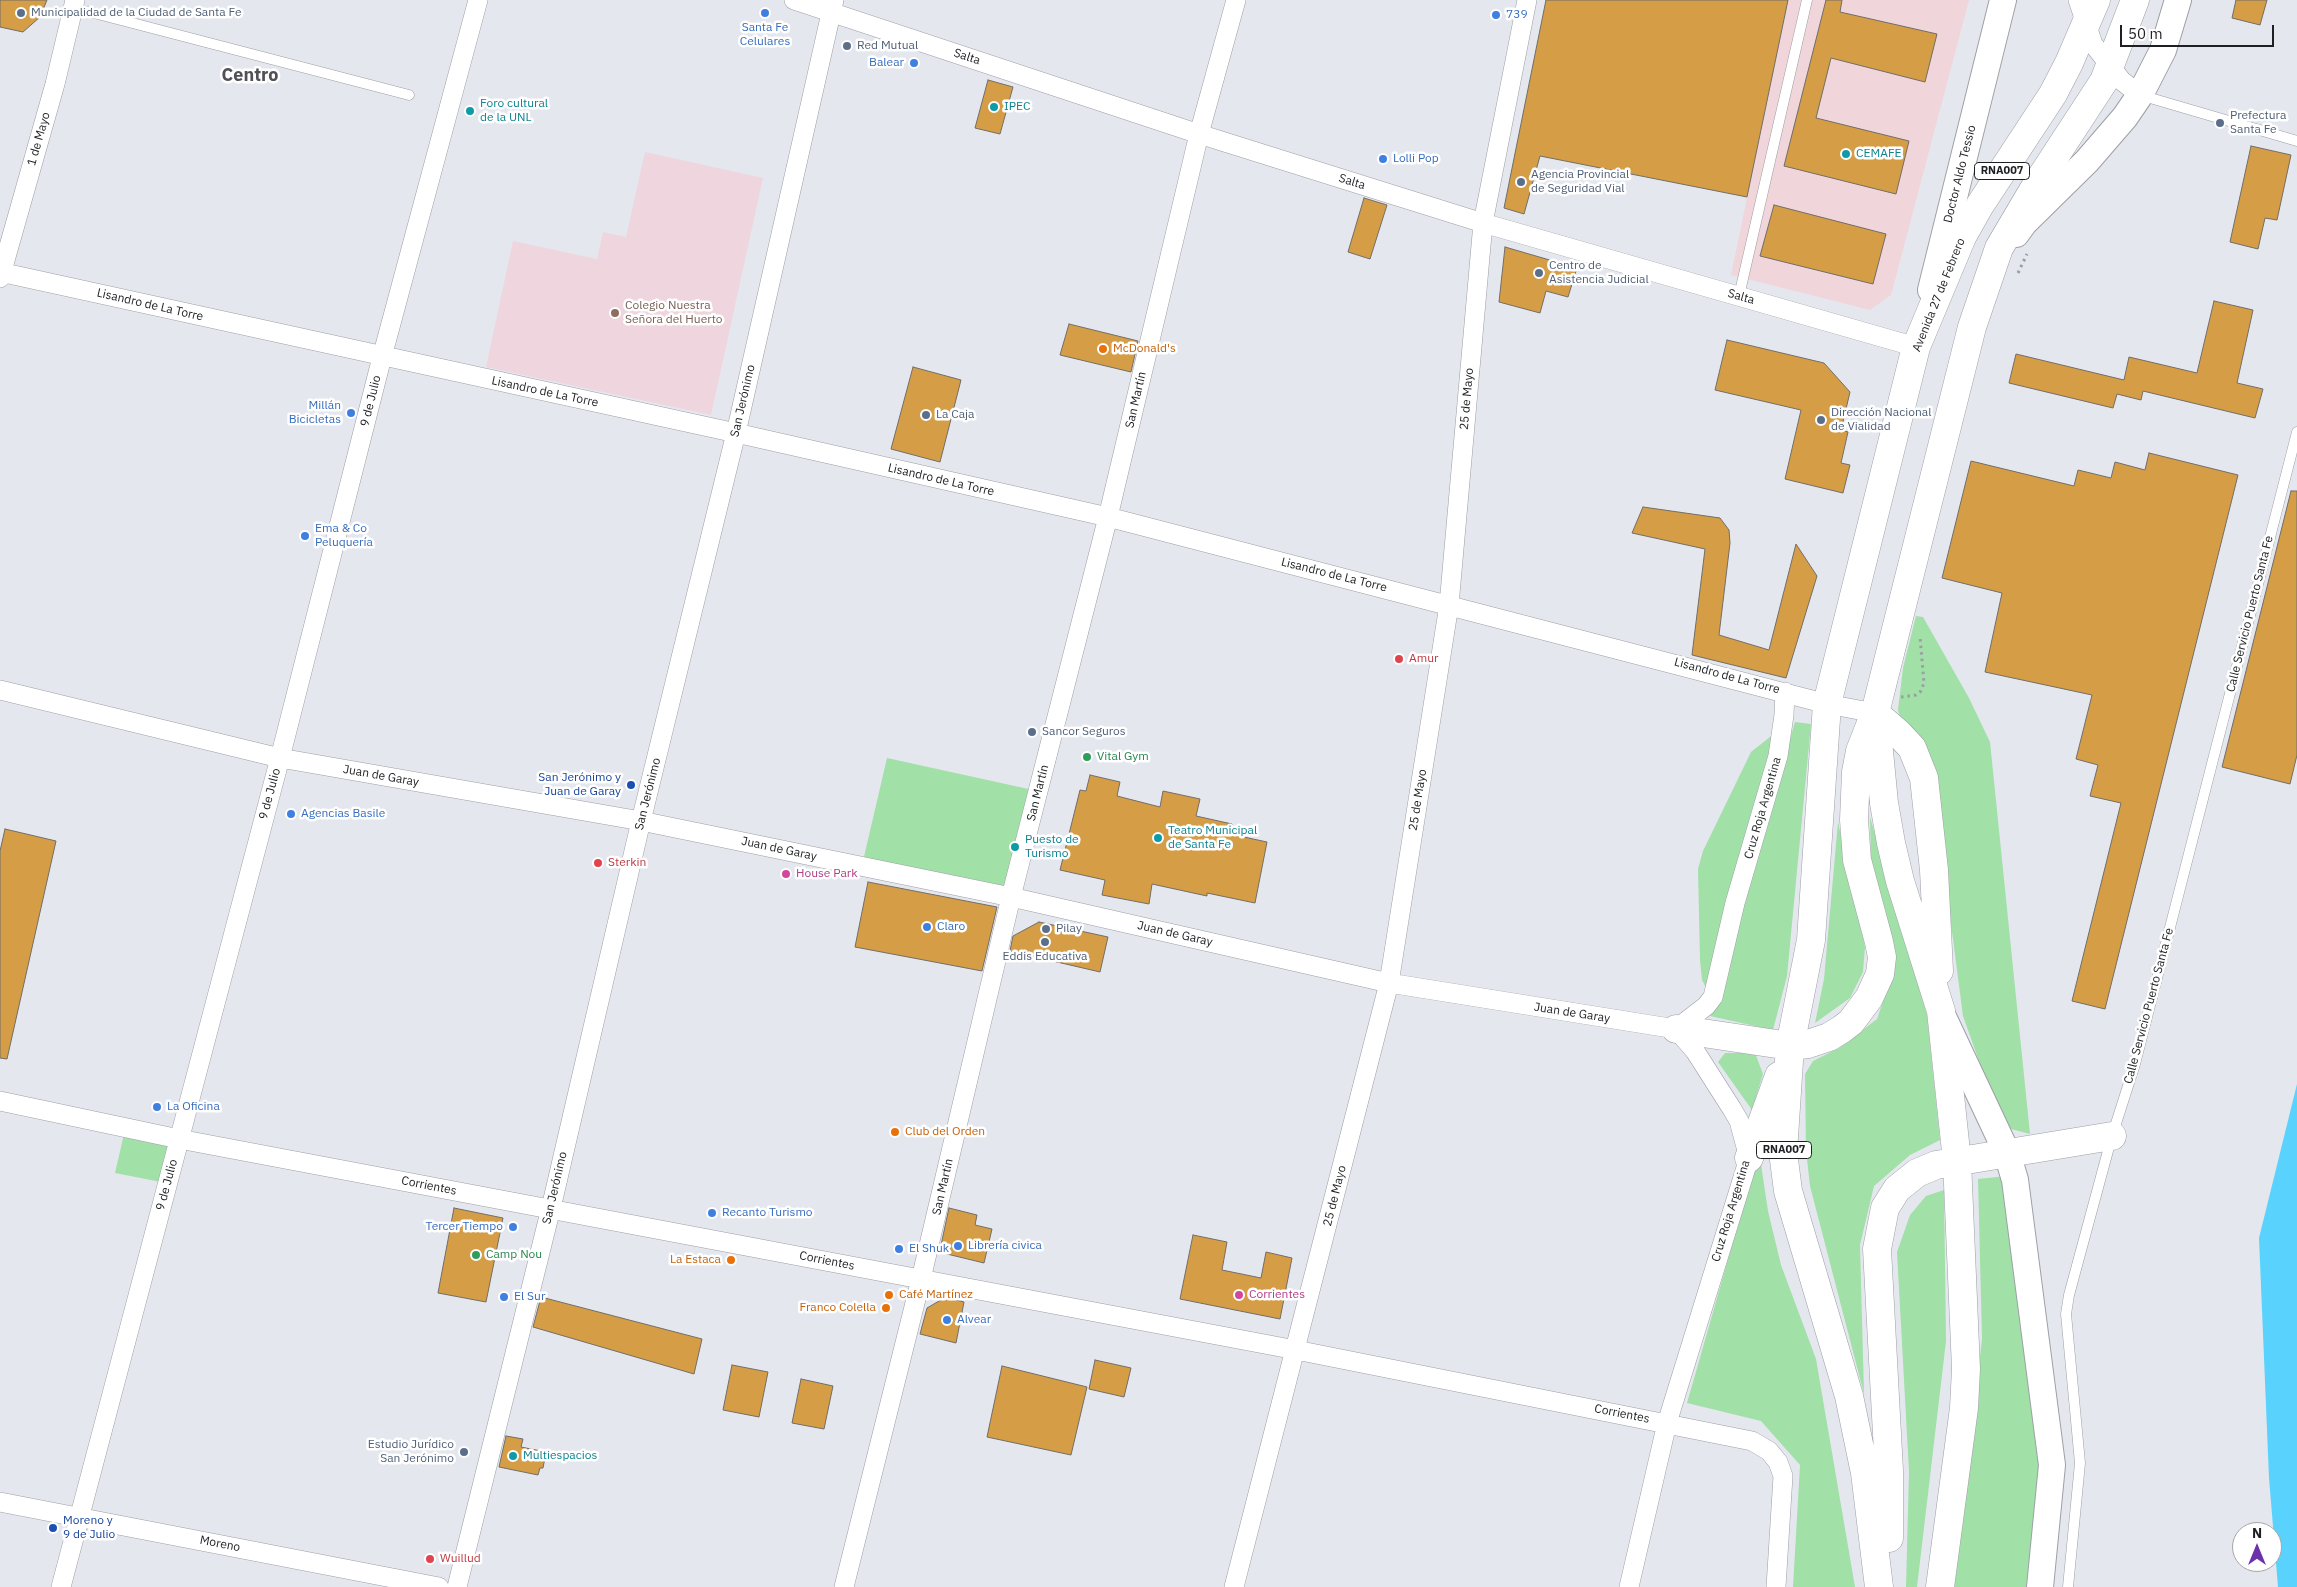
<!DOCTYPE html>
<html>
<head>
<meta charset="utf-8">
<style>
  body { margin:0 }
  #map { position:relative; width:2297px; height:1587px; overflow:hidden; background:#e5e7ee; font-family:"IBM Plex Sans",sans-serif }
  canvas { display:block }
  .north { position:absolute; left:2232px; top:1522px; width:50px; height:50px; box-sizing:border-box; background:#fff; border:1px solid #a5a5a7; border-radius:50%; rotate:0deg; font-size:14px; font-weight:700; line-height:20px; text-align:center; color:#1e1f22 }
  .north::after { content:''; display:block; margin:auto; width:18px; height:22px; background:#6a33a9; clip-path:polygon(50% 0,100% 100%,50% 72%,0 100%) }
  .scale { position:absolute; left:2120px; top:25px; width:154px; height:22px; box-sizing:border-box; border:2px solid #1e1f22; border-top:0; padding-left:6px; font-size:15px; line-height:18px; white-space:nowrap; color:#1e1f22; -webkit-text-stroke:4px #fff; paint-order:stroke }
</style>
</head>
<body>
<div id="map">
<canvas width="2297" height="1587"></canvas>
<div class="north">N</div>
<div class="scale">50 m</div>
</div>
<script>
const ctx = document.querySelector('canvas').getContext('2d');
ctx.lineJoin = 'round';
function fill(path, color) { ctx.fillStyle = color; ctx.fill(path, 'evenodd'); }
const poly = rows => new Path2D(rows.map(r => 'M' + r).join(''));
function strokePath(path, color, width, dash) { ctx.strokeStyle = color; ctx.lineWidth = width; ctx.lineCap = dash ? 'butt' : 'round'; ctx.setLineDash(dash || []); ctx.stroke(path); }
function drawText(font, color, halo, rows, align = 'center') {
  ctx.font = font + ' "IBM Plex Sans",sans-serif'; ctx.lineWidth = 5; ctx.setLineDash([]); ctx.textBaseline = 'middle'; ctx.strokeStyle = halo; ctx.fillStyle = color; for (const [text, x, y, turn = 0] of rows) {
    ctx.save(); ctx.translate(x, y); ctx.rotate((+turn || 0) * Math.PI / 180); ctx.textAlign = isNaN(turn) ? turn : align; if (halo) ctx.strokeText(text, 0, 0); ctx.fillText(text, 0, 0); ctx.restore();
  }
}
fill(poly([
  [645,152,763,178,711,415,486,367,513,241,597,259,603,232,626,237]
]), '#efd6de');
fill(poly([
  [1788,0,1969,0,1891,295,1870,310,1731,275]
]), '#f0d5da');
fill(poly([
  [1916,616,1923,617,1969,698,1990,742,2030,1134,2011,1129,1996,1109,1963,1016,1947,893,1898,710,1903,668],
  [1795,722,1811,724,1787,976,1773,1030,1710,1016,1719,998,1741,906],
  [1775,733,1710,995,1702,980,1700,960,1698,869,1703,851,1751,752],
  [887,758,1033,790,1008,892,863,861],
  [1870,817,1927,1015,1940,1140,1910,1155,1874,1186,1860,1245,1864,1394,1810,1186,1806,1150,1805,1074,1813,1061,1839,1048,1877,1019,1891,978,1871,862],
  [1838,822,1865,947,1863,972,1850,998,1815,1023,1824,979],
  [1725,1053,1755,1053,1763,1074,1752,1110,1718,1062],
  [124,1134,172,1143,161,1182,115,1173],
  [1759,1151,1768,1211,1781,1265,1816,1359,1855,1587,1793,1587,1800,1465,1761,1421,1687,1403],
  [2007,1176,2041,1488,2026,1587,1954,1587,1982,1339,1978,1179],
  [1944,1190,1946,1341,1917,1587,1906,1587,1909,1472,1897,1252,1910,1215,1926,1196]
]), '#a1e0a7');
fill(poly([
  [2297,1084,2297,1587,2278,1587,2269,1478,2259,1238]
]), '#59d3fd');
const building = poly([
  [0,0,47,0,40,17,23,32,0,27,0,0],
  [1546,0,1788,0,1747,197,1540,156,1524,214,1504,208,1546,0],
  [1826,0,1842,0,1840,12,1937,34,1925,82,1831,58,1816,118,1909,141,1896,194,1784,166,1826,0],
  [2236,0,2267,0,2260,25,2232,18,2236,0],
  [988,80,1013,87,1000,134,975,128,988,80],
  [2251,146,2291,155,2277,220,2265,218,2258,249,2230,242,2251,146],
  [1364,198,1387,205,1370,259,1348,252,1364,198],
  [1774,205,1886,234,1873,284,1760,256,1774,205],
  [1505,247,1577,268,1568,297,1546,291,1540,313,1499,302,1505,247],
  [2214,301,2253,310,2237,383,2263,389,2255,418,2143,391,2141,400,2117,394,2113,408,2009,383,2016,354,2124,380,2129,357,2197,373,2214,301],
  [1069,324,1138,341,1131,372,1060,355,1069,324],
  [1727,340,1824,363,1850,392,1841,430,1848,432,1841,463,1850,465,1843,493,1785,479,1801,410,1715,390,1727,340],
  [913,367,961,380,940,462,891,449,913,367],
  [2149,453,2238,475,2105,1009,2072,1001,2121,803,2090,796,2098,765,2076,759,2092,695,1985,672,2002,593,1942,578,1971,461,2074,486,2078,470,2111,478,2115,462,2145,470,2149,453],
  [2291,491,2297,491,2297,755,2290,784,2222,767,2291,491],
  [1643,507,1720,518,1729,530,1730,543,1719,635,1769,650,1796,544,1817,576,1786,678,1692,655,1705,549,1632,533,1643,507],
  [1090,775,1120,782,1117,796,1160,807,1163,791,1200,799,1196,816,1232,824,1230,834,1267,842,1255,903,1207,893,1207,896,1152,884,1149,904,1102,895,1105,880,1060,870,1080,790,1086,791,1090,775],
  [5,829,56,841,7,1059,0,1058,0,851,5,829],
  [868,882,997,907,982,971,855,947,868,882],
  [1039,922,1108,937,1100,972,1010,951,1013,936,1039,922],
  [454,1208,503,1218,486,1302,438,1293,454,1208],
  [949,1208,977,1215,975,1225,992,1229,984,1263,947,1254,941,1245,949,1208],
  [1193,1235,1227,1242,1222,1270,1261,1278,1266,1252,1292,1258,1280,1319,1180,1299,1193,1235],
  [541,1297,702,1339,694,1374,533,1327,541,1297],
  [946,1297,964,1302,956,1343,920,1334,927,1308,946,1297],
  [1095,1360,1131,1368,1124,1397,1089,1389,1095,1360],
  [732,1365,768,1372,759,1417,723,1410,732,1365],
  [1002,1366,1087,1387,1071,1455,987,1437,1002,1366],
  [801,1379,833,1386,824,1429,792,1423,801,1379],
  [506,1436,523,1439,521,1447,546,1452,543,1468,540,1468,538,1475,499,1467,506,1436]
]);
fill(building, '#d59e46');
strokePath(building, '#716d67', 1);
const lane = poly([
  [73,9,94,13,409,95],
  [2140,95,2297,141],
  [1739,296,1807,0],
  [2068,1587,2080,1463,2066,1314,2069,1295,2112,1136,2135,1064,2297,432]
]);
const street = poly([
  [794,0,1199,134,1483,223,1916,347],
  [2078,0,2093,44,2122,81,2140,95],
  [0,272,736,433,1108,517,1827,704,1875,713],
  [0,278,55,84,75,0],
  [0,690,280,758,641,821,1011,897,1389,983,1676,1029],
  [1676,1029,1706,1006,1713,997,1735,903,1778,756,1784,715,1785,692],
  [0,1101,179,1139,1296,1350,1752,1441,1769,1451,1778,1462,1783,1476,1776,1587],
  [0,1502,439,1587],
  [61,1587,280,758,382,357,478,0],
  [457,1587,551,1208,641,821,736,433,834,0],
  [844,1587,921,1279,1011,897,1108,517,1199,134,1236,0],
  [1234,1587,1389,983,1449,605,1483,223,1527,0],
  [1629,1587,1667,1423,1749,1158,1739,1121,1732,1109,1695,1051,1676,1029]
]);
const secondary = poly([
  [2016,234,2024,223,2087,161,2125,117,2140,95,2163,50,2178,0],
  [1931,290,2003,0],
  [1944,1019,2007,1153,2015,1180,2052,1465,2040,1587]
]);
const highway = poly([
  [1875,713,1898,733,1912,748,1924,778,1934,870,1939,971],
  [1876,720,1884,803,1891,843,1900,881,1941,1011,1957,1161,1966,1369,1964,1408,1940,1587],
  [1676,1029,1790,1046,1808,1044,1829,1037,1842,1029,1851,1022,1869,998,1880,974,1882,957,1879,942,1857,860,1854,820,1856,772,1860,751,1875,713,1972,327,1999,248,2038,182,2104,81,2135,0],
  [1749,1158,1779,1076],
  [1889,1538,1889,1471,1877,1249,1885,1208,1897,1189,1917,1173,1936,1165,2112,1136],
  [1879,1587,1865,1473,1849,1396,1788,1191,1783,1152,1790,1046,1811,940,1827,704,1916,347,1962,237,1980,205,2053,94,2069,63,2096,0]
]);
strokePath(lane, '#9d9fa6', 11);
strokePath(street, '#9d9fa6', 20);
strokePath(secondary, '#9d9fa6', 28);
strokePath(highway, '#9d9fa6', 29);
strokePath(poly([
  [2018,273,2027,254],
  [1901,697,1916,695,1921,691,1924,683,1920,637]
]), '#9c9ea3', 3, [2.5, 4]);
strokePath(lane, '#fff', 10);
strokePath(street, '#fff', 19);
strokePath(secondary, '#fff', 26);
strokePath(highway, '#fff', 28);
for (const [x, y, r, color] of [
  [21,13,5,"#5c6f8a"],
  [765,13,5,"#3f7fe0"],
  [1496,15,5,"#3f7fe0"],
  [847,46,5,"#5c6f8a"],
  [914,63,5,"#3f7fe0"],
  [994,107,5,"#0f9aa8"],
  [470,111,5,"#0f9aa8"],
  [2220,123,5,"#5c6f8a"],
  [1846,154,5,"#0f9aa8"],
  [1383,159,5,"#3f7fe0"],
  [1521,182,5,"#5c6f8a"],
  [1539,273,5,"#5c6f8a"],
  [615,313,5,"#8d6e63"],
  [1103,349,5,"#e8710a"],
  [351,413,5,"#3f7fe0"],
  [926,415,5,"#5c6f8a"],
  [1821,420,5,"#5c6f8a"],
  [305,536,5,"#3f7fe0"],
  [1399,659,5,"#e0444e"],
  [1032,732,5,"#5c6f8a"],
  [1087,757,5,"#2e9e5b"],
  [631,785,5,"#1a4fb4"],
  [291,814,5,"#3f7fe0"],
  [1158,838,5,"#0f9aa8"],
  [1015,847,5,"#0f9aa8"],
  [598,863,5,"#e0444e"],
  [786,874,5,"#d1479c"],
  [927,927,5,"#3f7fe0"],
  [1046,929,5,"#5c6f8a"],
  [1045,942,5,"#5c6f8a"],
  [157,1107,5,"#3f7fe0"],
  [895,1132,5,"#e8710a"],
  [712,1213,5,"#3f7fe0"],
  [513,1227,5,"#3f7fe0"],
  [958,1246,5,"#3f7fe0"],
  [899,1249,5,"#3f7fe0"],
  [476,1255,5,"#2e9e5b"],
  [731,1260,5,"#e8710a"],
  [889,1295,5,"#e8710a"],
  [1239,1295,5,"#d1479c"],
  [504,1297,5,"#3f7fe0"],
  [886,1308,5,"#e8710a"],
  [947,1320,5,"#3f7fe0"],
  [464,1452,5,"#5c6f8a"],
  [513,1456,5,"#0f9aa8"],
  [53,1528,5,"#1a4fb4"],
  [430,1559,5,"#e0444e"]
]) { const dot = new Path2D(); dot.arc(x, y, r, 0, 2 * Math.PI); ctx.fillStyle = color; ctx.fill(dot); strokePath(dot, '#fff', 2); }
for (const [x, y, w] of [
  [2002,171,55],
  [1784,1150,55]
]) { const box = new Path2D(); box.roundRect(x - w / 2, y - 8.5, w, 17, 4); ctx.fillStyle = '#fff'; ctx.fill(box); strokePath(box, '#1e1f22', 1); }
drawText('bold 11px', '#1e1f22', null, [
  ["RNA007",2002,171],
  ["RNA007",1784,1150]
]);
drawText('12px', '#4e5e75', '#fff', [
  ["Municipalidad de la Ciudad de Santa Fe",31,13],
  ["Red Mutual",857,46],
  ["Prefectura",2230,116],
  ["Santa Fe",2230,130],
  ["Agencia Provincial",1531,175],
  ["de Seguridad Vial",1531,189],
  ["Centro de",1549,266],
  ["Asistencia Judicial",1549,280],
  ["Dirección Nacional",1831,413],
  ["de Vialidad",1831,427],
  ["La Caja",936,415],
  ["Sancor Seguros",1042,732],
  ["Pilay",1056,929],
  ["Eddis Educativa",1045,957,"center"],
  ["Estudio Jurídico",454,1445,"right"],
  ["San Jerónimo",454,1459,"right"]
], 'left');
drawText('12px', '#366cbe', '#fff', [
  ["739",1506,15],
  ["Santa Fe",765,28,"center"],
  ["Celulares",765,42,"center"],
  ["Balear",904,63,"right"],
  ["Lolli Pop",1393,159],
  ["Millán",341,406,"right"],
  ["Bicicletas",341,420,"right"],
  ["Ema & Co",315,529],
  ["Peluquería",315,543],
  ["Agencias Basile",301,814],
  ["Claro",937,927],
  ["La Oficina",167,1107],
  ["Recanto Turismo",722,1213],
  ["Tercer Tiempo",503,1227,"right"],
  ["Librería civica",968,1246],
  ["El Shuk",909,1249],
  ["El Sur",514,1297],
  ["Alvear",957,1320]
], 'left');
drawText('12px', '#1e1f22', '#fff', [
  ["Salta",967,57,18],
  ["1 de Mayo",39,139,-74],
  ["Doctor Aldo Tessio",1960,174,-76],
  ["Salta",1352,182,17],
  ["Avenida 27 de Febrero",1939,295,-68],
  ["Salta",1741,297,16],
  ["Lisandro de La Torre",150,305,13],
  ["Lisandro de La Torre",545,392,12],
  ["25 de Mayo",1467,399,-85],
  ["San Martín",1136,400,-77],
  ["9 de Julio",371,401,-76],
  ["San Jerónimo",743,401,-77],
  ["Lisandro de La Torre",941,480,13],
  ["Lisandro de La Torre",1334,575,14],
  ["Calle Servicio Puerto Santa Fe",2250,614,-76],
  ["Lisandro de La Torre",1727,676,15],
  ["Juan de Garay",381,776,10],
  ["San Martín",1038,793,-76],
  ["9 de Julio",270,794,-75],
  ["San Jerónimo",648,794,-76],
  ["25 de Mayo",1418,800,-81],
  ["Cruz Roja Argentina",1763,808,-74],
  ["Juan de Garay",779,849,12],
  ["Juan de Garay",1175,934,13],
  ["Calle Servicio Puerto Santa Fe",2149,1006,-75],
  ["Juan de Garay",1572,1013,9],
  ["9 de Julio",167,1185,-75],
  ["Corrientes",429,1186,11],
  ["San Martín",943,1187,-77],
  ["San Jerónimo",555,1188,-77],
  ["25 de Mayo",1335,1196,-76],
  ["Cruz Roja Argentina",1731,1211,-73],
  ["Corrientes",827,1261,11],
  ["Corrientes",1622,1414,11],
  ["Moreno",220,1544,11]
]);
drawText('12px', '#0d838f', '#fff', [
  ["Foro cultural",480,104],
  ["de la UNL",480,118],
  ["IPEC",1004,107],
  ["CEMAFE",1856,154],
  ["Teatro Municipal",1168,831],
  ["de Santa Fe",1168,845],
  ["Puesto de",1025,840],
  ["Turismo",1025,854],
  ["Multiespacios",523,1456]
], 'left');
drawText('12px', '#785e54', '#fff', [
  ["Colegio Nuestra",625,306],
  ["Señora del Huerto",625,320]
], 'left');
drawText('12px', '#c56008', '#fff', [
  ["McDonald's",1113,349],
  ["Club del Orden",905,1132],
  ["La Estaca",721,1260,"right"],
  ["Café Martínez",899,1295],
  ["Franco Colella",876,1308,"right"]
], 'left');
drawText('12px', '#be3a42', '#fff', [
  ["Amur",1409,659],
  ["Sterkin",608,863],
  ["Wuillud",440,1559]
], 'left');
drawText('12px', '#27864d', '#fff', [
  ["Vital Gym",1097,757],
  ["Camp Nou",486,1255]
], 'left');
drawText('12px', '#164399', '#fff', [
  ["San Jerónimo y",621,778],
  ["Juan de Garay",621,792],
  ["Moreno y",63,1521,"left"],
  ["9 de Julio",63,1535,"left"]
], 'right');
drawText('12px', '#b23c85', '#fff', [
  ["House Park",796,874],
  ["Corrientes",1249,1295]
], 'left');
drawText('bold 18px', '#505157', '#fff', [
  ["Centro",250,76]
]);
</script>
</body>
</html>
